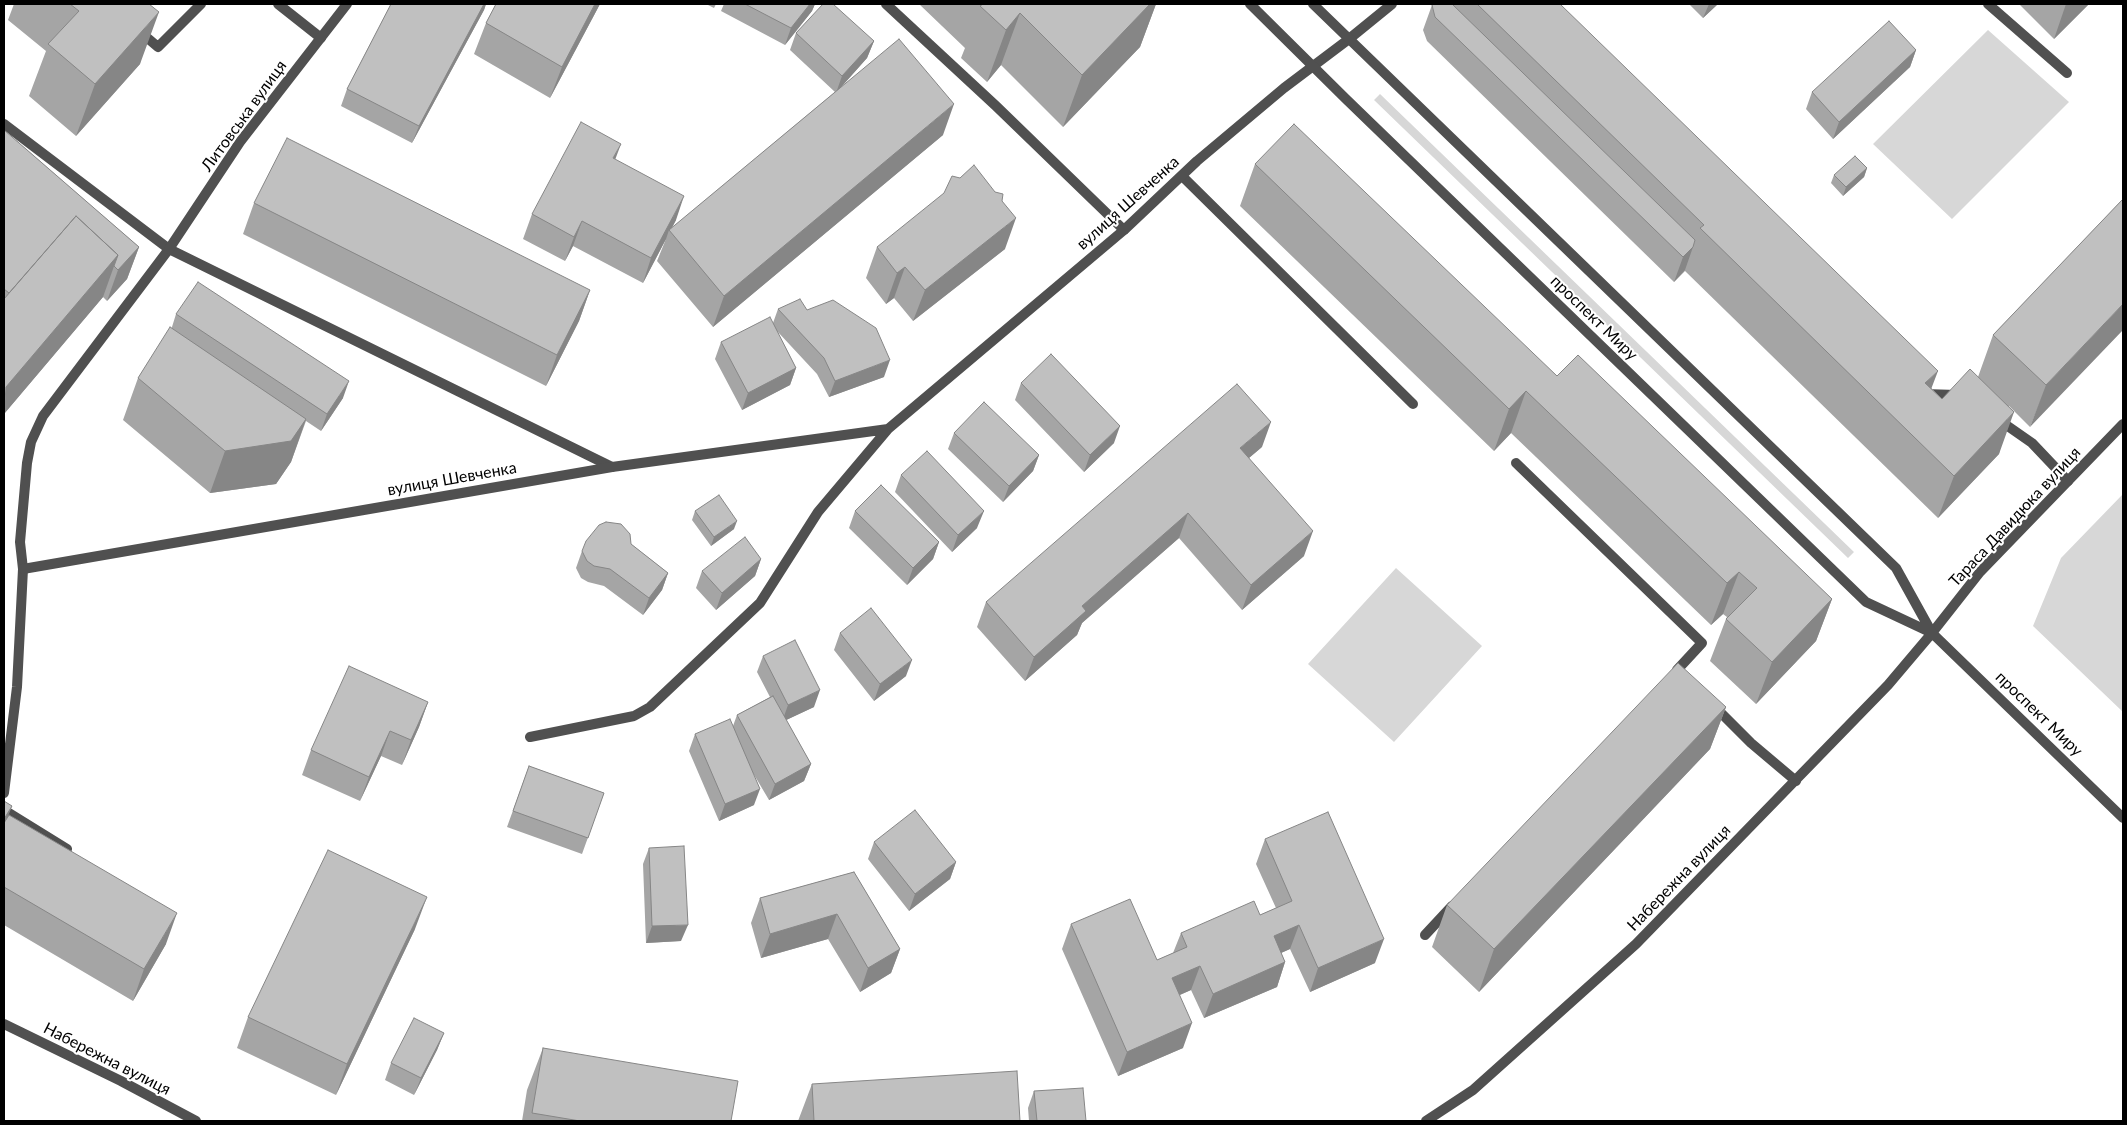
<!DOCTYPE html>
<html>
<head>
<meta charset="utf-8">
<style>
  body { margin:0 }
  #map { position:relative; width:2127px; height:1125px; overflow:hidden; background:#fff; font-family:Lato,sans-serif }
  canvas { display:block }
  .frame { position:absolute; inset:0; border:5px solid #000; pointer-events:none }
</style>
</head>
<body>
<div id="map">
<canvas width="2127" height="1125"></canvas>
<div class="frame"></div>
</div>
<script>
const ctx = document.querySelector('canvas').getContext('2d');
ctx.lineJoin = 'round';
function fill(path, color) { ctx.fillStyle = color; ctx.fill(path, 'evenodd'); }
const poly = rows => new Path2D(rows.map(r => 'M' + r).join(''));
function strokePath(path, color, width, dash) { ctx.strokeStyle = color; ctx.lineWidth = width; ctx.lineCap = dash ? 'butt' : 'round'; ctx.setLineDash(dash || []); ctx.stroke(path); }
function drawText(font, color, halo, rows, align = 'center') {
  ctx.font = font + ' Lato,sans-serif'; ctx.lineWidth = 4; ctx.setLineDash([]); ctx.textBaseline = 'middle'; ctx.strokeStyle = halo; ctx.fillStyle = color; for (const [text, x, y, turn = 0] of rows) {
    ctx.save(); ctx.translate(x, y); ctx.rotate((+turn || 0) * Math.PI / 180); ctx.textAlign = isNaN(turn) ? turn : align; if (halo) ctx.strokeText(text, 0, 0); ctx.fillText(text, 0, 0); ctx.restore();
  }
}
fill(poly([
  [1988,30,2069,102,1952,219,1873,144],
  [1380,94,1854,552,1848,558,1374,100],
  [2123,494,2123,712,2033,626,2061,558],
  [1396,568,1482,646,1394,742,1308,664]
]), '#d7d7d7');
strokePath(poly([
  [278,4,321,38],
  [886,4,996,106,1124,230],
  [1988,4,2067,73],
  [138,30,158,47,201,4],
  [4,124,169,249,612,467],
  [1182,176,1413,404],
  [1924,394,1957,395],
  [1999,420,2032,443,2068,481],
  [1516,463,1702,643,1677,670],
  [1713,705,1751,743,1796,781],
  [4,793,17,687,23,569,20,542,27,463,31,442,43,416,169,249],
  [4,810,67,849],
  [1425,935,1452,906]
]), '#505050', 10);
strokePath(poly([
  [169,249,240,142,347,4],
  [23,569,612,467,888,429,1124,230,1197,161,1284,88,1349,39,1392,4],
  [1932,633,1980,572,2123,424],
  [530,737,634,716,650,707,760,603,818,512,888,429]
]), '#505050', 10);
strokePath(poly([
  [1250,4,1347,100,1866,602,1932,633],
  [1313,4,1896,568,1932,633,2123,818],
  [4,1024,121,1081,196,1121],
  [1426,1121,1473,1090,1636,944,1888,685,1932,633]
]), '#505050', 10);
fill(poly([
  [14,4,149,4,140,64,76,136,29,96,46,51,8,20],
  [391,4,486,4,484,10,412,143,341,106,347,89],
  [496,4,600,4,550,98,474,54,486,23],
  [706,4,716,4,714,8],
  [724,4,815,4,812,11,785,45,721,11],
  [919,4,1156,4,1140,47,1063,127,1001,65,987,82,961,58,965,48],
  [1434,4,1560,4,1942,399,1978,377,1993,335,2123,199,2030,427,2009,406,1999,454,1938,518,1685,271,1674,282,1427,41,1423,30,1432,5],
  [1689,4,1718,4,1703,18],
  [2019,4,2089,4,2054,39],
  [796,33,874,41,867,58,842,86,943,135,713,327,657,261,666,239,643,283,573,246,565,261,523,239,532,214,615,160,676,220,672,228,835,92,790,50],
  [1916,50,1910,67,1833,139,1806,109,1812,92],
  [4,130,139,247,127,279,107,301,103,297,4,414,4,416],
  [1255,164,1557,376,1832,599,1816,641,1756,704,1710,661,1726,619,1727,617,1723,614,1711,625,1511,433,1494,451,1240,206],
  [1867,168,1864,177,1843,196,1831,183,1834,175],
  [1002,201,1005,249,913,321,894,298,886,304,866,278,877,247],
  [254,203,590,290,579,321,546,386,243,234],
  [778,309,807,310,884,377,829,397,817,374,777,331,796,368,790,385,742,410,715,359,721,342,773,323],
  [176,314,343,398,321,431,306,421,291,462,276,484,210,493,123,420,138,378,172,327],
  [1021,383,1114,443,1084,472,1015,400],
  [954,433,1039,455,1033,471,1003,502,948,449],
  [1262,447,1249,458,1304,556,1242,610,1179,538,1082,623,1077,635,1025,681,977,627,986,602],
  [901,475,977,528,952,552,895,492],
  [695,511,734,529,711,546,692,520],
  [855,511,939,542,933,559,907,585,849,528],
  [631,544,668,573,662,590,643,615,604,586,588,582,581,578,576,568,582,551],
  [761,559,755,576,716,610,696,588,702,571],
  [840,633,906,676,874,701,834,650],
  [763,656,814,707,786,720,811,764,804,781,769,800,753,773,754,805,719,821,689,751,695,734,733,726,737,715,770,697,757,672],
  [428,702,419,727,402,765,381,756,360,801,302,775,311,750],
  [1726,707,1710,749,1479,992,1432,947,1447,905],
  [529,766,604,793,582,854,507,827],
  [4,801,12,806,7,817,166,944,133,1001,4,925],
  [1265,839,1375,963,1310,992,1290,949,1281,953,1285,962,1277,987,1204,1018,1191,990,1180,995,1183,1048,1118,1076,1062,949,1071,924,1157,960,1173,953,1181,933,1260,915,1276,908,1256,864],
  [874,842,956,862,950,879,909,911,868,859],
  [649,848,681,941,646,943,643,864],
  [854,872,900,949,891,973,860,992,828,939,761,958,751,923,760,898],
  [415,929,336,1095,237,1048,248,1017],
  [444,1033,437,1050,414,1095,385,1080,391,1063],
  [543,1048,731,1121,522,1121,527,1090],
  [812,1084,1020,1121,798,1121],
  [1034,1091,1086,1121,1029,1121,1028,1108]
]), '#a5a5a5');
fill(poly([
  [484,4,486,4,484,10,412,143,419,126],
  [595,4,600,4,550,98,562,67],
  [810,4,815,4,812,11,785,45,791,28],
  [1150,4,1156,4,1140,47,1063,127,1082,75],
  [1709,4,1718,4,1703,18],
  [2066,4,2089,4,2054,39],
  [159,12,140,64,76,136,95,84],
  [1020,13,1001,65,987,82,1006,30],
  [874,41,867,58,836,93,842,76],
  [1916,50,1910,67,1833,139,1839,122],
  [954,104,943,135,713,327,724,296],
  [621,144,612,168,613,158],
  [1867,168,1864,177,1843,196,1846,187],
  [684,196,676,220,670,231,669,230,666,239,643,283,651,258],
  [1016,218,1005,249,913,321,925,290],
  [582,221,573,246,565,261,574,237],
  [139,247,127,279,107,301,118,270],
  [1693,247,1685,270,1674,282,1683,257],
  [118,255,103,297,4,414,6,387],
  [905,267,894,298,886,304,897,273],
  [590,290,579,321,546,386,557,355],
  [2123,304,2123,330,2030,427,2046,385],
  [890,360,884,377,829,397,835,381],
  [796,368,790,385,742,410,748,393],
  [1938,371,1922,413,1925,383],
  [349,381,343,398,321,431,327,414],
  [1526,391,1511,433,1494,451,1509,409],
  [2014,412,1999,454,1938,518,1954,476],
  [306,419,291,462,276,484,210,493,225,451],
  [1271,422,1262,447,1231,473,1240,448],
  [1120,426,1114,443,1084,472,1090,455],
  [1039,455,1033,471,1003,502,1009,486],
  [984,511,977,528,952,552,958,535],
  [1188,513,1179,538,1082,623,1077,635,1025,681,1034,657,1082,606],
  [737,521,734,529,711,546,714,537],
  [1313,531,1304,556,1242,610,1251,585],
  [939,542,933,559,907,585,913,568],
  [761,559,755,576,716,610,722,593],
  [1739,572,1723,614,1711,625,1727,583],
  [668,573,662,590,643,615,649,598],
  [1832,599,1816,641,1756,704,1772,662],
  [912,660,906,676,874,701,880,684],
  [820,690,814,707,782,722,788,705],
  [428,702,419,727,402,765,411,740],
  [1726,707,1710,749,1479,992,1494,949],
  [390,731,381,756,360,801,369,777],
  [811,764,804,781,769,800,775,784],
  [760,789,754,805,719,821,725,804],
  [12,806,4,827,4,819],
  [956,862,950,879,909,911,915,894],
  [427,897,415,929,336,1095,347,1064],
  [177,913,166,944,133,1001,144,969],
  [837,914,828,939,761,958,770,934],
  [688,925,681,941,646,943,652,926],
  [1299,925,1290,949,1265,960,1274,936],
  [1384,939,1375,963,1310,992,1318,968],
  [900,949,891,973,860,992,868,968],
  [1285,962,1277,987,1204,1018,1213,994],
  [1200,966,1191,990,1163,1002,1172,978],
  [1192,1023,1183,1048,1118,1076,1127,1052],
  [444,1033,437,1050,414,1095,421,1078]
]), '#868686');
const building = poly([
  [70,4,149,4,159,12,95,84,48,44,79,11,70,4],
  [391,4,484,4,419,126,347,89,391,4],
  [496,4,595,4,562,67,486,23,496,4],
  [745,4,810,4,791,28,745,4],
  [823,4,833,4,874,41,842,76,796,33,823,4],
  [983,4,1150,4,1082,75,1020,13,1006,30,980,6,983,4],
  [1434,4,1452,4,1695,240,1693,247,1683,257,1435,17,1432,5,1434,4],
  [1477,4,1560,4,1938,371,1925,383,1942,399,1970,369,2014,412,1954,476,1700,228,1704,225,1477,4],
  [1889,21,1916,50,1839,122,1812,92,1889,21],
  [899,39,954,104,724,296,669,230,899,39],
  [581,122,621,144,613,158,684,196,651,258,582,221,574,237,532,214,581,122],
  [1294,124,1557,376,1578,355,1832,599,1772,662,1726,619,1757,588,1739,572,1727,583,1526,391,1509,409,1255,164,1294,124],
  [4,130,139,247,118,270,114,266,118,255,76,216,9,293,4,289,4,130],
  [287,138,590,290,557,355,254,203,287,138],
  [1855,156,1867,168,1846,187,1834,175,1855,156],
  [974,165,995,192,1003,194,1002,201,1016,218,925,290,905,267,897,273,877,247,944,193,952,176,960,178,974,165],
  [2123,199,2123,304,2046,385,1993,335,2123,199],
  [76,216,118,255,6,387,4,416,4,299,76,216],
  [198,282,349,381,327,414,176,314,198,282],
  [800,299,807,310,833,300,876,328,890,360,835,381,824,358,778,309,800,299],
  [770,317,796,368,748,393,721,342,770,317],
  [170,327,306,419,291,441,225,451,138,378,170,327],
  [1051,354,1120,426,1090,455,1021,383,1051,354],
  [1237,384,1271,422,1240,448,1313,531,1251,585,1188,513,1082,606,1086,611,1034,657,986,602,1237,384],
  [984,402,1039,455,1009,486,954,433,984,402],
  [927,451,984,511,958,535,901,475,927,451],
  [881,485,939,542,913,568,855,511,881,485],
  [719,495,737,521,714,537,695,511,719,495],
  [606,522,621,524,630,534,631,544,668,573,649,598,610,569,594,566,587,561,582,551,586,541,599,525,606,522],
  [745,537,761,559,722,593,702,571,745,537],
  [871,608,912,660,880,684,840,633,871,608],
  [795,640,820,690,788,705,763,656,795,640],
  [1678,663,1726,707,1494,949,1447,905,1678,663],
  [349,666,428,702,411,740,390,731,369,777,311,750,349,666],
  [773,696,811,764,775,784,737,715,773,696],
  [730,719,760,789,725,804,695,734,730,719],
  [529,766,604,793,588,838,513,811,529,766],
  [4,801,12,806,4,819,4,801],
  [915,810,956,862,915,894,874,842,915,810],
  [1328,812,1384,939,1318,968,1299,925,1274,936,1285,962,1213,994,1200,966,1172,978,1192,1023,1127,1052,1071,924,1130,899,1157,960,1187,947,1181,933,1254,901,1260,915,1292,901,1265,839,1328,812],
  [9,815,177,913,144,969,4,887,4,823,9,815],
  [684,846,688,925,652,926,649,848,684,846],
  [328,850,427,897,347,1064,248,1017,328,850],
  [854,872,900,949,868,968,837,914,770,934,760,898,854,872],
  [414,1018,444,1033,421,1078,391,1063,414,1018],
  [543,1048,738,1081,731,1121,580,1121,532,1113,543,1048],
  [1017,1071,1020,1121,814,1121,812,1084,1017,1071],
  [1083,1088,1086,1121,1037,1121,1034,1091,1083,1088]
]);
fill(building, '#c0c0c0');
strokePath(building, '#868686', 1);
drawText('16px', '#000', '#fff', [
  ["Литовська вулиця",244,116,-54],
  ["вулиця Шевченка",1128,203,-42],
  ["проспект Миру",1594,318,44],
  ["вулиця Шевченка",452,479,-10],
  ["Тараса Давидюка вулиця",2015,517,-47],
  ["проспект Миру",2039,714,44],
  ["Набережна вулиця",1679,878,-46],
  ["Набережна вулиця",107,1059,27]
]);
</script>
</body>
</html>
